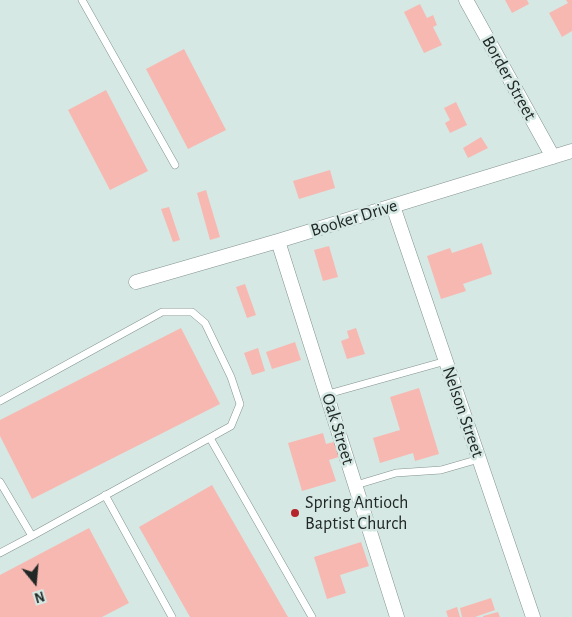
<!DOCTYPE html>
<html>
<head>
<meta charset="utf-8">
<style>
  body { margin:0 }
  #map { position:relative; width:572px; height:617px; overflow:hidden; background:#d5e8e3; font-family:"Alegreya Sans",sans-serif }
  canvas { display:block }
  .north { position:absolute; left:10px; top:557px; width:50px; height:50px; -webkit-text-stroke:4px #d5e8e3; paint-order:stroke; rotate:163deg; font-size:14px; font-weight:700; line-height:20px; text-align:center; color:#212826 }
  .north::after { content:''; display:block; margin:auto; width:18px; height:22px; background:#212826; clip-path:polygon(50% 0,100% 100%,50% 72%,0 100%) }
</style>
</head>
<body>
<div id="map">
<canvas width="572" height="617"></canvas>
<div class="north">N</div>
</div>
<script>
const ctx = document.querySelector('canvas').getContext('2d');
ctx.lineJoin = 'round';
function fill(path, color) { ctx.fillStyle = color; ctx.fill(path, 'evenodd'); }
const poly = rows => new Path2D(rows.map(r => 'M' + r).join(''));
function strokePath(path, color, width, dash) { ctx.strokeStyle = color; ctx.lineWidth = width; ctx.lineCap = dash ? 'butt' : 'round'; ctx.setLineDash(dash || []); ctx.stroke(path); }
function drawText(font, color, halo, rows, align = 'center') {
  ctx.font = font + ' "Alegreya Sans",sans-serif'; ctx.lineWidth = 5; ctx.setLineDash([]); ctx.textBaseline = 'middle'; ctx.strokeStyle = halo; ctx.fillStyle = color; for (const [text, x, y, turn = 0] of rows) {
    ctx.save(); ctx.translate(x, y); ctx.rotate((+turn || 0) * Math.PI / 180); ctx.textAlign = isNaN(turn) ? turn : align; if (halo) ctx.strokeText(text, 0, 0); ctx.fillText(text, 0, 0); ctx.restore();
  }
}
fill(poly([
  [505,0,527,0,529,4,512,13],
  [566,0,572,0,572,31,562,37,549,13,568,3],
  [420,4,427,18,433,15,437,25,433,27,442,45,424,53,404,12],
  [184,49,226,130,188,149,146,69],
  [106,90,148,171,110,190,68,110],
  [456,102,467,125,450,133,445,123,450,120,444,108],
  [481,137,488,148,468,158,463,148],
  [330,170,335,188,299,199,293,181],
  [206,190,220,237,210,240,197,193],
  [169,207,180,240,173,242,161,209],
  [482,243,492,274,463,284,466,291,441,299,427,256,450,248,452,253],
  [329,246,338,277,323,281,314,250],
  [245,284,256,315,247,318,236,287],
  [181,328,220,404,32,499,0,436,0,420],
  [356,328,365,354,347,359,341,341,349,338,347,331],
  [295,342,301,360,272,369,266,352],
  [258,348,265,371,252,375,244,353],
  [419,388,439,454,415,461,413,453,380,463,373,438,400,430,390,397],
  [323,433,326,444,337,441,342,456,329,460,336,481,302,491,288,443],
  [212,485,288,617,190,617,139,527],
  [89,528,129,603,102,617,0,617,0,575],
  [361,542,369,566,340,575,346,593,327,599,314,557],
  [491,598,495,610,475,617,462,617,460,608],
  [457,607,460,617,448,617,446,611],
  [498,612,500,617,483,617,483,616]
]), '#f8b8b2');
const lane = poly([
  [82,0,175,165],
  [328,394,446,361],
  [0,401,162,312,192,312,205,323,231,377,240,404,231,426,32,536],
  [210,438,312,617],
  [0,482,32,536,0,553],
  [356,485,396,473,441,470,479,459],
  [105,495,172,617]
]);
const street = poly([
  [466,0,553,157],
  [393,206,533,617],
  [278,241,397,617],
  [136,282,278,241,572,151]
]);
strokePath(lane, '#82938f', 8);
strokePath(street, '#82938f', 15);
strokePath(lane, '#fff', 7);
strokePath(street, '#fff', 14);
for (const [x, y, r, color] of [
  [295,513,5,"#b5242a"]
]) { const dot = new Path2D(); dot.arc(x, y, r, 0, 2 * Math.PI); ctx.fillStyle = color; ctx.fill(dot); strokePath(dot, '#d5e8e3', 2); }
drawText('18px', '#212826', '#d5e8e3', [
  ["Border Street",509,78,61],
  ["Booker Drive",354,218,-17],
  ["Nelson Street",463,412,71],
  ["Oak Street",338,429,73]
]);
drawText('18px', '#212826', '#d5e8e3', [
  ["Spring Antioch",305,503],
  ["Baptist Church",305,524]
], 'left');
</script>
</body>
</html>
